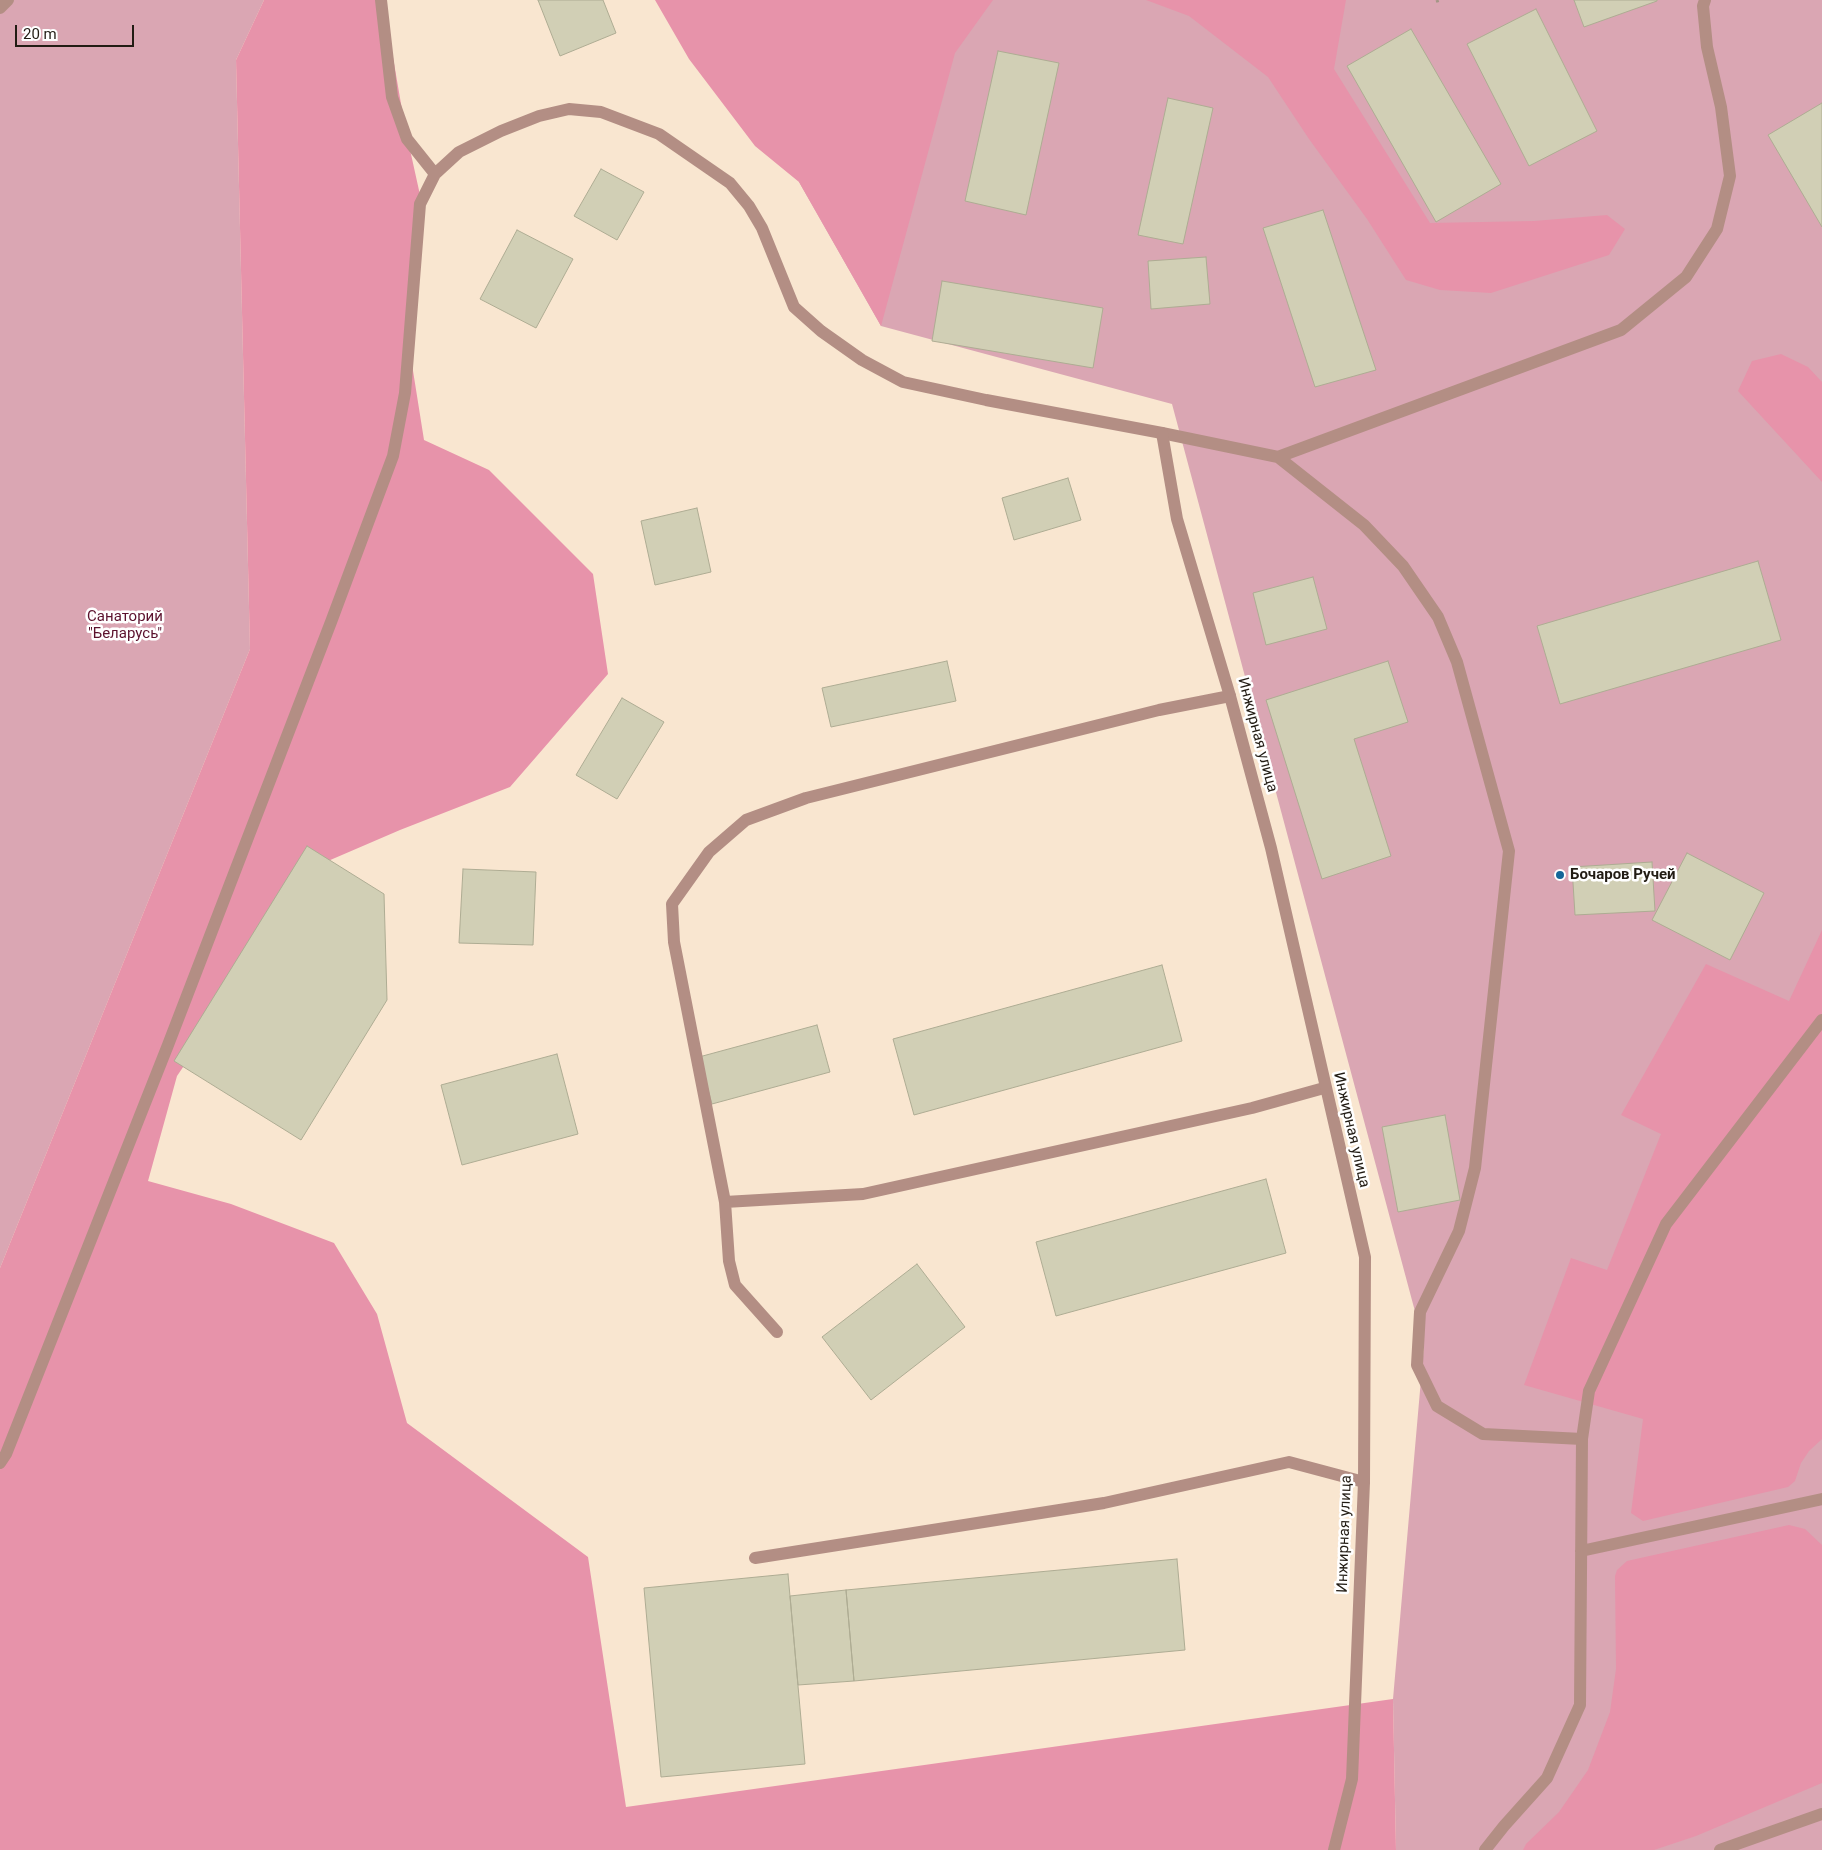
<!DOCTYPE html>
<html>
<head>
<meta charset="utf-8">
<style>
  body { margin:0 }
  #map { position:relative; width:1822px; height:1850px; overflow:hidden; background:#f9e6d0; font-family:Roboto,sans-serif }
  canvas { display:block }
  .scale { position:absolute; left:15px; top:25px; width:119px; height:22px; box-sizing:border-box; border:2px solid #221c14; border-top:0; padding-left:6px; font-size:15px; line-height:18px; white-space:nowrap; color:#221c14; -webkit-text-stroke:4px #fff; paint-order:stroke }
</style>
</head>
<body>
<div id="map">
<canvas width="1822" height="1850"></canvas>
<div class="scale">20 m</div>
</div>
<script>
const ctx = document.querySelector('canvas').getContext('2d');
ctx.lineJoin = 'round';
function fill(path, color) { ctx.fillStyle = color; ctx.fill(path, 'evenodd'); }
const poly = rows => new Path2D(rows.map(r => 'M' + r).join(''));
function strokePath(path, color, width, dash) { ctx.strokeStyle = color; ctx.lineWidth = width; ctx.lineCap = dash ? 'butt' : 'round'; ctx.setLineDash(dash || []); ctx.stroke(path); }
function drawText(font, color, halo, rows, align = 'center') {
  ctx.font = font + ' Roboto,sans-serif'; ctx.lineWidth = 5; ctx.setLineDash([]); ctx.textBaseline = 'middle'; ctx.strokeStyle = halo; ctx.fillStyle = color; for (const [text, x, y, turn = 0] of rows) {
    ctx.save(); ctx.translate(x, y); ctx.rotate((+turn || 0) * Math.PI / 180); ctx.textAlign = isNaN(turn) ? turn : align; if (halo) ctx.strokeText(text, 0, 0); ctx.fillText(text, 0, 0); ctx.restore();
  }
}
fill(poly([
  [0,0,264,0,236,60,250,649,0,1268],
  [818,0,1822,0,1822,1850,1396,1850,1393,1699,1424,1345,1172,404,881,326,799,182]
]), '#daa6b3');
fill(poly([
  [264,0,386,0,384,5,405,127,424,213,407,333,424,440,489,470,593,574,608,674,510,787,400,830,321,864,177,1076,148,1181,231,1204,334,1243,377,1314,407,1423,588,1557,626,1807,1393,1699,1396,1850,0,1850,0,1268,250,649,236,60],
  [655,0,993,0,955,53,881,326,799,182,755,146,689,59],
  [1146,0,1346,0,1334,69,1430,223,1534,221,1607,215,1625,229,1609,255,1491,293,1440,290,1406,280,1367,219,1309,139,1268,77,1189,16],
  [1781,354,1808,367,1822,382,1822,482,1738,391,1752,361],
  [1822,930,1822,1439,1809,1451,1801,1463,1795,1481,1788,1487,1643,1521,1631,1513,1643,1419,1524,1385,1571,1258,1607,1270,1661,1134,1621,1115,1706,964,1789,1001],
  [1789,1525,1805,1529,1822,1545,1822,1783,1696,1836,1654,1850,1523,1850,1526,1844,1559,1812,1588,1770,1610,1712,1616,1669,1615,1576,1617,1570,1627,1561]
]), '#e793aa');
const building = poly([
  [538,0,603,0,616,33,560,56,538,0],
  [1574,0,1657,0,1657,1,1584,27,1574,0],
  [1536,9,1597,131,1529,166,1467,44,1536,9],
  [1411,29,1501,184,1436,222,1347,66,1411,29],
  [998,51,1059,63,1026,215,965,201,998,51],
  [1168,98,1213,108,1183,244,1138,235,1168,98],
  [1822,103,1822,227,1768,135,1822,103],
  [601,169,644,192,617,240,574,216,601,169],
  [1323,210,1376,370,1315,387,1263,228,1323,210],
  [517,230,573,259,536,328,480,299,517,230],
  [1206,257,1210,304,1151,309,1148,261,1206,257],
  [942,281,1103,308,1093,368,932,341,942,281],
  [1068,478,1081,520,1014,540,1002,498,1068,478],
  [697,508,711,572,655,585,641,521,697,508],
  [1758,561,1781,640,1560,704,1537,626,1758,561],
  [1313,577,1327,629,1266,645,1253,593,1313,577],
  [947,661,956,701,831,727,822,688,947,661],
  [1388,661,1408,722,1354,739,1391,856,1322,879,1266,700,1388,661],
  [622,698,664,722,617,799,576,775,622,698],
  [307,846,384,894,387,1000,301,1140,174,1061,307,846],
  [1687,853,1764,893,1730,960,1652,920,1687,853],
  [1652,862,1655,911,1575,915,1572,867,1652,862],
  [463,869,536,872,533,945,459,943,463,869],
  [1162,965,1182,1041,914,1115,893,1039,1162,965],
  [817,1025,830,1072,712,1104,699,1057,817,1025],
  [557,1054,578,1134,462,1165,441,1085,557,1054],
  [1445,1115,1460,1200,1398,1212,1382,1127,1445,1115],
  [1266,1179,1286,1253,1056,1316,1036,1242,1266,1179],
  [917,1264,965,1327,871,1400,822,1337,917,1264],
  [1177,1559,1185,1650,854,1681,846,1590,1177,1559],
  [788,1574,805,1764,661,1777,644,1588,788,1574],
  [846,1590,854,1681,798,1685,790,1596,846,1590]
]);
fill(building, '#d1cfb5');
strokePath(building, '#aeac93', 1);
strokePath(poly([
  [1437,0,1438,3]
]), '#a49686', 3, [2.5, 2.5]);
strokePath(poly([
  [0,8,8,0],
  [435,174,459,152,501,131,539,116,569,109,601,112,659,134,730,183,749,206,762,228,794,307,821,331,862,360,903,382,986,400,1162,433,1278,457,1621,330,1686,277,1717,229,1730,176,1721,107,1707,47,1703,6,1705,0],
  [1278,457,1364,525,1403,566,1438,617,1457,662,1509,851,1475,1168,1459,1231,1420,1312,1417,1365,1437,1406,1483,1434,1582,1439],
  [725,1202,863,1194,1252,1108,1324,1088],
  [777,1332,735,1285,729,1261,725,1202,674,942,672,904,709,852,746,820,806,798,1159,710,1230,696],
  [0,1463,6,1454,168,1045,331,622,393,456,405,393,420,204,435,174,407,139,392,97,381,0],
  [1581,1551,1822,1499],
  [755,1558,1104,1503,1289,1462,1364,1482],
  [1485,1850,1504,1826,1547,1778,1580,1705,1582,1439,1589,1391,1666,1224,1822,1020],
  [1720,1850,1822,1814]
]), '#b38e84', 12);
strokePath(poly([
  [1162,433,1177,519,1230,696,1271,848,1365,1257,1364,1482,1352,1779,1334,1850]
]), '#b38e84', 12);
for (const [x, y, r, color] of [
  [1560,875,5,"#146698"]
]) { const dot = new Path2D(); dot.arc(x, y, r, 0, 2 * Math.PI); ctx.fillStyle = color; ctx.fill(dot); strokePath(dot, '#fff', 2); }
drawText('15px', '#5b112d', '#fff', [
  ["Санаторий",125,617],
  ["\"Беларусь\"",125,634]
]);
drawText('15px', '#221c14', '#fff', [
  ["Инжирная улица",1257,735,75],
  ["Инжирная улица",1351,1130,77],
  ["Инжирная улица",1345,1534,-88]
]);
drawText('bold 15px', '#221c14', '#fff', [
  ["Бочаров Ручей",1570,875]
], 'left');
</script>
</body>
</html>
